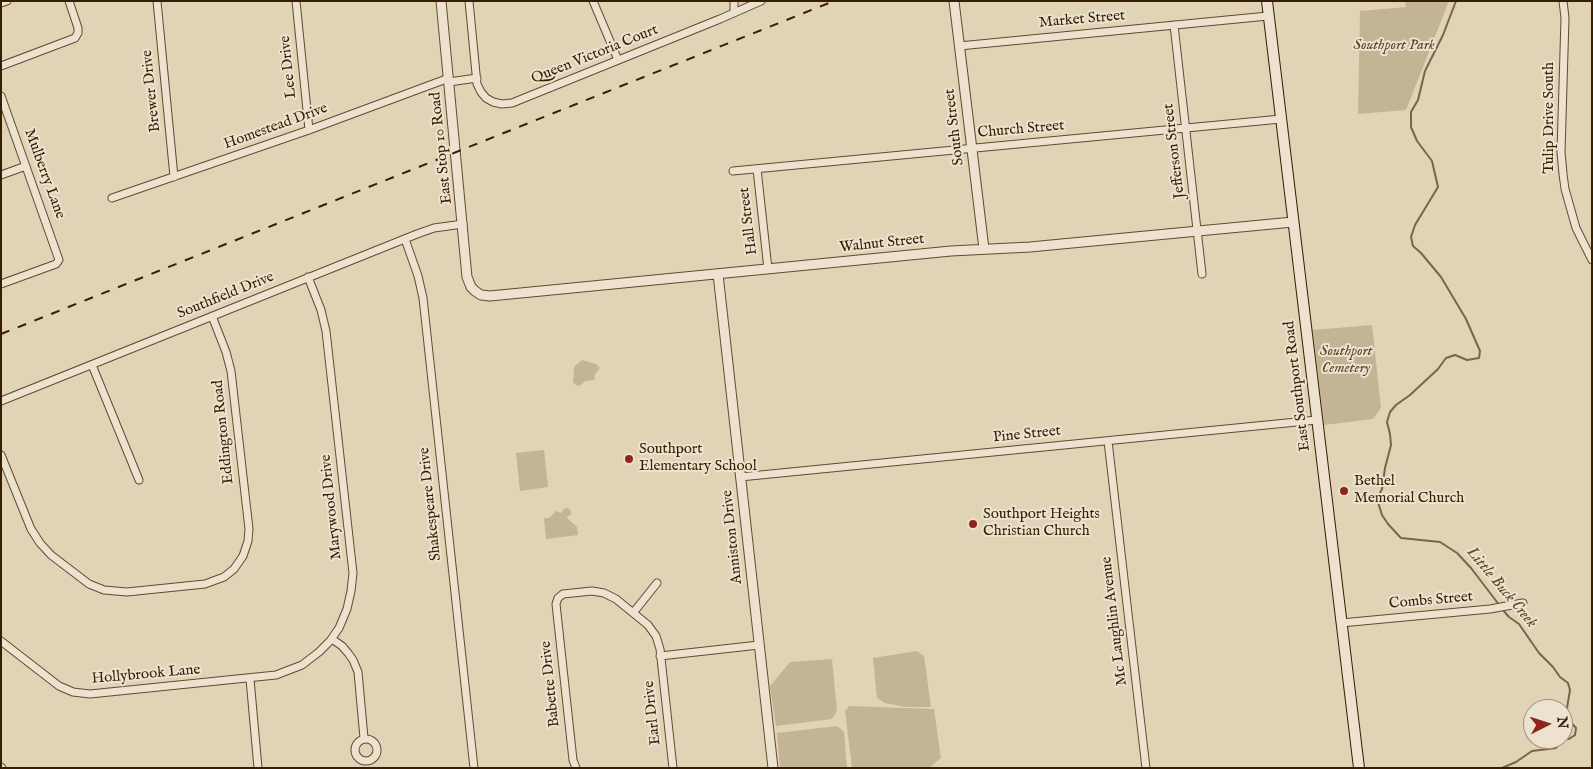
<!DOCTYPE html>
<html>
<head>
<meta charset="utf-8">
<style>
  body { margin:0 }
  #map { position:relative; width:1593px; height:769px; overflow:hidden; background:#e1d3b5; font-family:"IM FELL English",serif }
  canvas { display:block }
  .frame { position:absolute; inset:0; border:2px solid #381e00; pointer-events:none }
  .north { position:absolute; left:1523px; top:699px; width:50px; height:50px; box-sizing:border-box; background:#ece2cf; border:1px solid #a4947c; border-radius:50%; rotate:85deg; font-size:14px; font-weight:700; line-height:20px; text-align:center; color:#381e00 }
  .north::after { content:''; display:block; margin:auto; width:18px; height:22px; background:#8f2418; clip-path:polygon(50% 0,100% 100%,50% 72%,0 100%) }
</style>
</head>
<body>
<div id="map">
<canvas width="1593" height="769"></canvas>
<div class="frame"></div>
<div class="north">N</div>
</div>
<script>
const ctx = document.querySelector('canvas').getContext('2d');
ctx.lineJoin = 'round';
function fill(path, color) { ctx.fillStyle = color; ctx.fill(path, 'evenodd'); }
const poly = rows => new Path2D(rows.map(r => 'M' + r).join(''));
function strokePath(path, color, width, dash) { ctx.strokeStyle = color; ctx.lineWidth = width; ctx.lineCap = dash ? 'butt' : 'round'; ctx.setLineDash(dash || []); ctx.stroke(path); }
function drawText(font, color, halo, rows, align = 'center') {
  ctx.font = font + ' "IM FELL English",serif'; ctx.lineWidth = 4; ctx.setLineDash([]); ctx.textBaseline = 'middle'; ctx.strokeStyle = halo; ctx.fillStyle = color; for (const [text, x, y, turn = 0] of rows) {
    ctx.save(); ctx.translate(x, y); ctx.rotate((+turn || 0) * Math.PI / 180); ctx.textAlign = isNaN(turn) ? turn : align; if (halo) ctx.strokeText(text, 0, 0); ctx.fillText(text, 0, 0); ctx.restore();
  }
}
fill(poly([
  [1405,1,1449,1,1406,110,1358,114,1360,11,1406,7],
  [1372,325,1381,408,1373,419,1324,425,1313,330],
  [582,360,596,364,600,368,595,374,594,380,585,381,581,385,577,386,573,382,574,367],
  [544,450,548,487,520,491,516,453],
  [565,508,568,508,571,511,571,514,567,517,568,519,577,527,578,535,546,539,544,518,549,518,556,511,561,513],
  [917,651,924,656,931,707,905,707,885,703,877,698,873,658],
  [832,659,837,711,832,719,776,726,770,686,790,662],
  [849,706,934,709,941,758,929,768,852,768,845,711],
  [837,726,844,732,847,768,780,768,777,733]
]), '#c4b496');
strokePath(poly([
  [1456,1,1443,35,1425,71,1418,100,1411,112,1411,127,1417,141,1432,161,1438,187,1415,225,1411,237,1413,246,1421,253,1441,277,1466,319,1480,351,1479,358,1467,360,1455,355,1446,358,1438,369,1410,395,1396,405,1390,412,1387,422,1390,434,1391,445,1385,468,1382,489,1377,499,1382,515,1388,524,1401,538,1440,542,1457,553,1471,568,1500,606],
  [1502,768,1516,762,1532,751,1556,748,1562,739,1569,739,1575,735,1576,728,1569,720,1567,708,1570,690,1568,683,1560,677,1553,667,1539,653,1519,624,1509,617,1503,610]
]), '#7b6547', 2);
const minor = poly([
  [157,1,174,177],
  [296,1,309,130],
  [469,1,477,84,481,92,486,98,493,102,502,104,512,103,720,19,761,1],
  [593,1,618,60],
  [734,1,734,13],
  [1563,1,1565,18,1561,152,1563,174,1565,189,1576,228,1592,260],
  [1,3,7,1],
  [1174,25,1202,274],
  [959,46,1268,16],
  [1,66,75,38,78,33,78,28,69,1],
  [449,82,477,78],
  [1,96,59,260,56,264,1,284],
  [757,169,768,269],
  [733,171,1281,119],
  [1,175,26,166],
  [112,198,309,130,449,78],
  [405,239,418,276,423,298,474,768],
  [92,365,139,480],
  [1,401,417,234,434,228,463,224],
  [1108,441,1146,768],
  [1,455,31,529,40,543,51,555,89,584,104,590,127,592,205,584,224,577,234,569,243,556,248,541,249,529,231,371,226,352,212,316],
  [740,477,1317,420],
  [633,613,657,583],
  [1341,623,1490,609,1523,603],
  [332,639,342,646,348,653,353,660,358,672,364,738],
  [1,641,59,686,73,692,90,694,276,675,302,665,319,652,330,641,339,628,347,609,351,591,353,573,326,331,321,310,308,277],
  [660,656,759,645],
  [250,679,258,768],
  '355 750a11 11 0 1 1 22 0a11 11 0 1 1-22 0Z',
  [1,767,2,768],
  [576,768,573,760,556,604,558,598,563,594,592,591,604,593,616,599,648,625,656,636,660,649,673,768]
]);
const tertiary = poly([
  [441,1,467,277,471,287,475,291,481,295,490,296,951,251,1030,247,1293,222],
  [954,1,984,249],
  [718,274,773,768]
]);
const secondary = poly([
  [1267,1,1359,768]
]);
strokePath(minor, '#624b2d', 9);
strokePath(tertiary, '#624b2d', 11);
strokePath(secondary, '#381e00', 12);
strokePath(minor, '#ece2cf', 7);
strokePath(tertiary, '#ece2cf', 9);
strokePath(secondary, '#ece2cf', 10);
strokePath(poly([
  [1,334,834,1]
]), '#381e00', 2, [9, 9]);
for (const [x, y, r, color] of [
  [629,459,5,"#8f2418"],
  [1344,491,5,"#8f2418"],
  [973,524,5,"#8f2418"]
]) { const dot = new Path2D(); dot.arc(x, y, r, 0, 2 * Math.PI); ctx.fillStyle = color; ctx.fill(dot); strokePath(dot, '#ece2cf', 2); }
drawText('15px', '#381e00', '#ece2cf', [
  ["Market Street",1082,20,-5],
  ["Queen Victoria Court",595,55,-22],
  ["Lee Drive",289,67,-96],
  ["Brewer Drive",152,91,-96],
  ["Tulip Drive South",1550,118,-90],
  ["Homestead Drive",276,127,-20],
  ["South Street",955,127,-97],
  ["Church Street",1021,130,-5],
  ["East Stop 10 Road",442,148,-96],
  ["Jefferson Street",1175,151,-97],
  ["Mulberry Lane",44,174,70],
  ["Hall Street",749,221,-97],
  ["Walnut Street",882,244,-6],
  ["Southfield Drive",226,296,-22],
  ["East Southport Road",1298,386,-97],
  ["Eddington Road",224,432,-96],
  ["Pine Street",1027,435,-6],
  ["Shakespeare Drive",431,504,-96],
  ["Marywood Drive",332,507,-96],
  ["Anniston Drive",733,537,-96],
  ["Combs Street",1431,601,-5],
  ["Mc Laughlin Avenue",1115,621,-97],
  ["Hollybrook Lane",146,675,-5],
  ["Babette Drive",551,684,-96],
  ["Earl Drive",653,713,-96]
]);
drawText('italic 15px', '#5b4426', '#ece2cf', [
  ["Southport Park",1394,46],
  ["Southport",1346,352],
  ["Cemetery",1346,369]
]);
drawText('15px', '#381e00', '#ece2cf', [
  ["Southport",639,450],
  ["Elementary School",639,467],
  ["Bethel",1354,482],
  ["Memorial Church",1354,499],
  ["Southport Heights",983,515],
  ["Christian Church",983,532]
], 'left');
drawText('italic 16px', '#5f482a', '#ece2cf', [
  ["Little Buck Creek",1501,588,50]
]);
</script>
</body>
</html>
